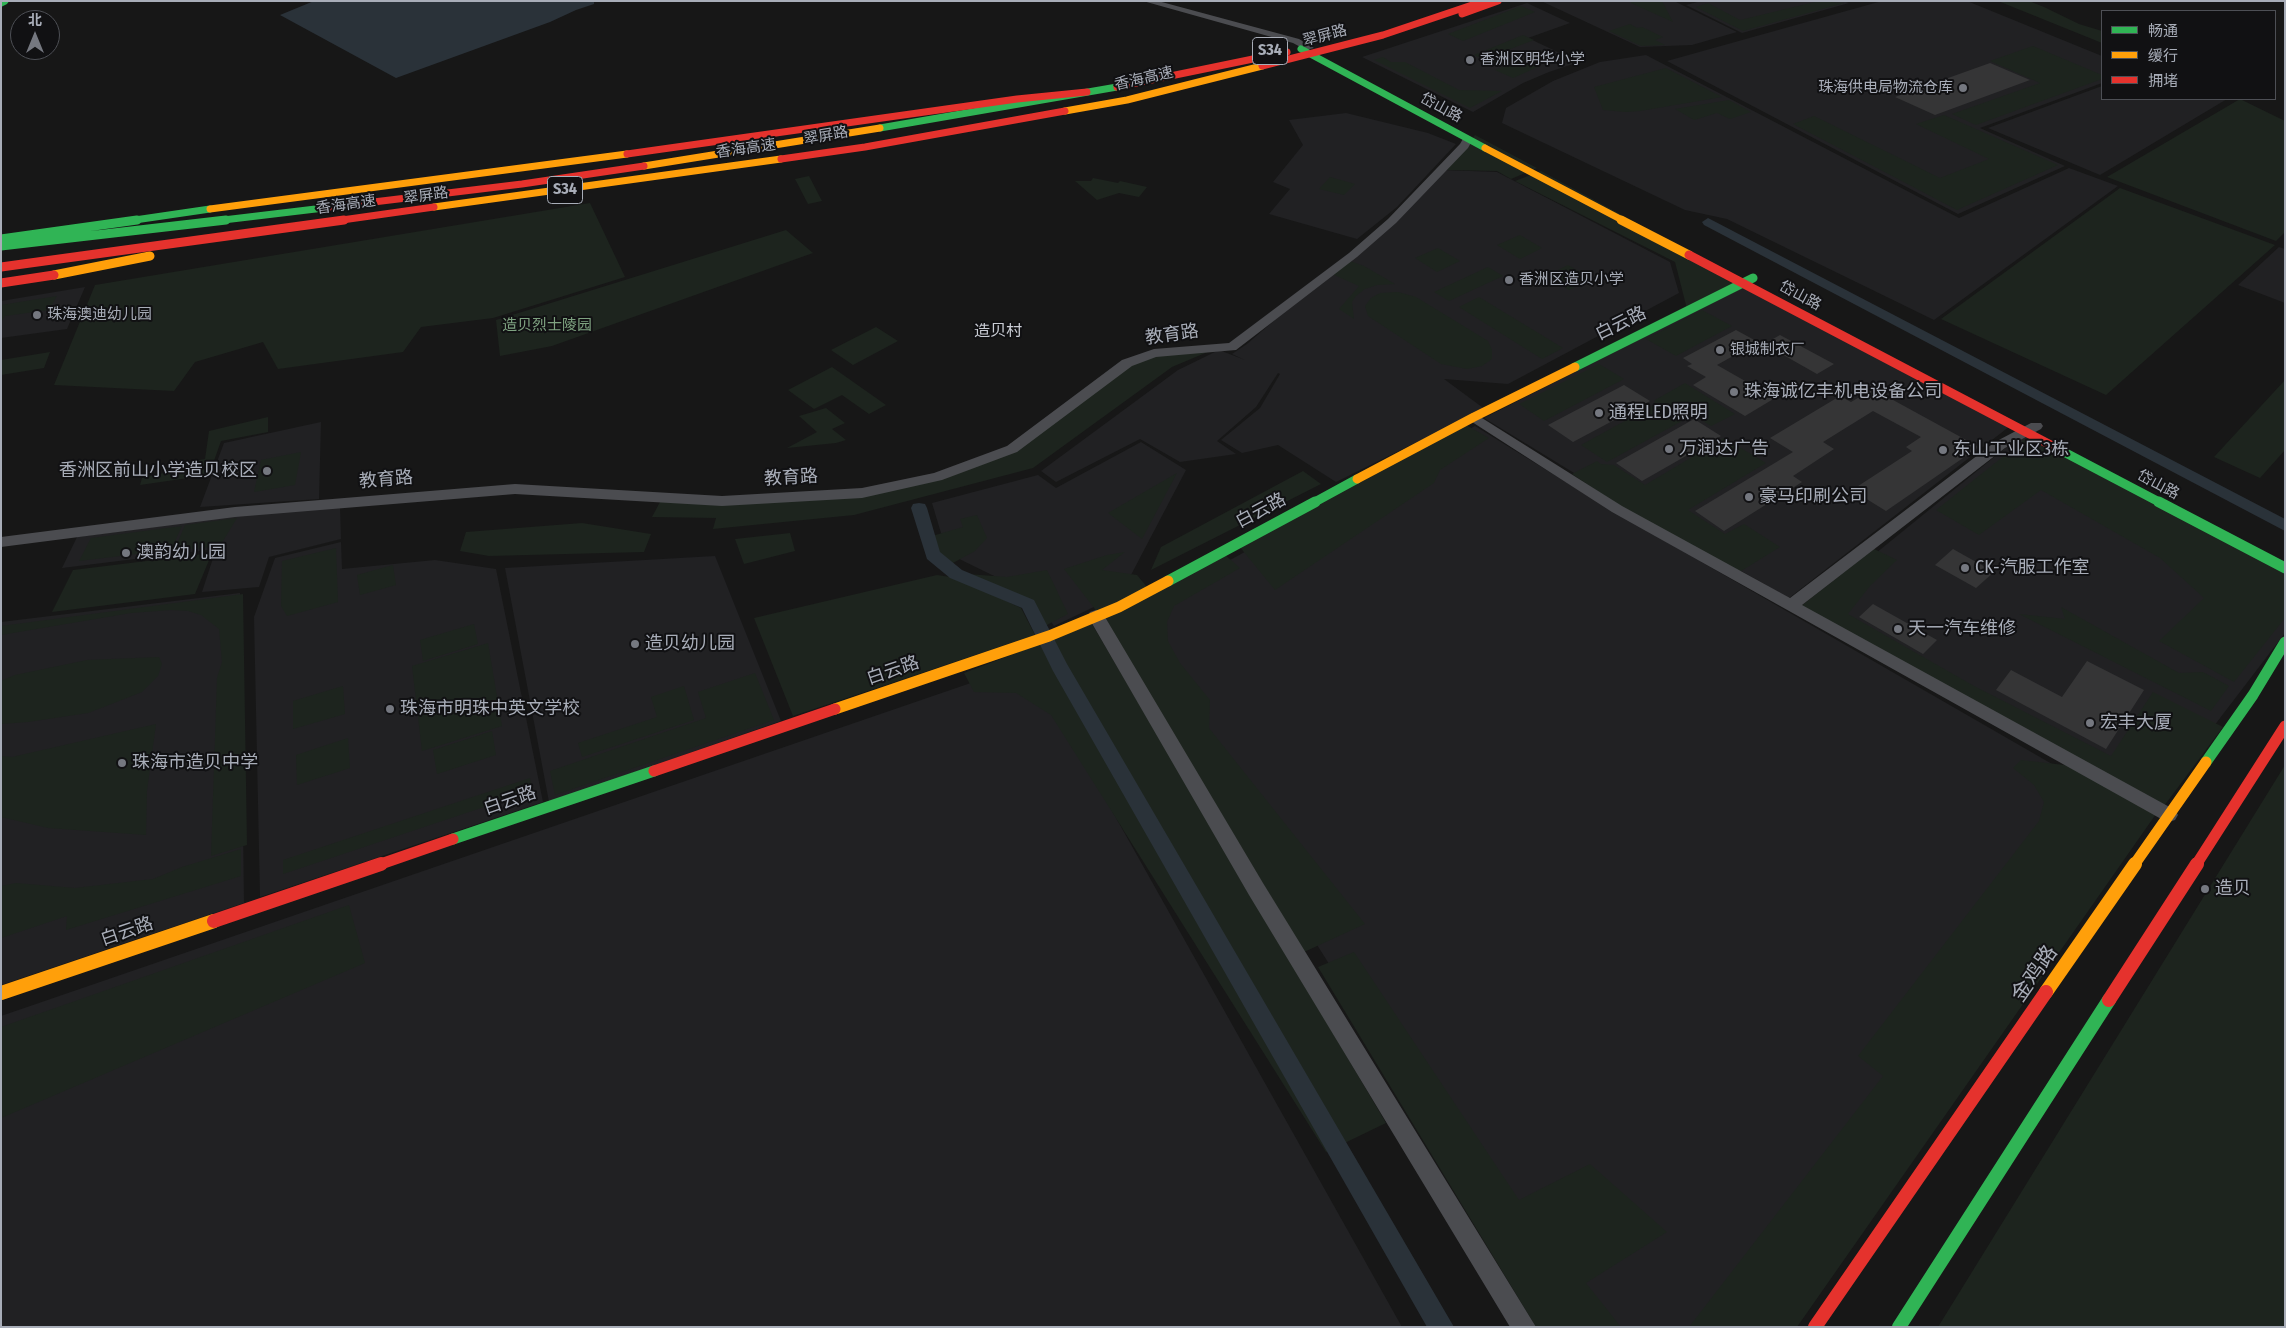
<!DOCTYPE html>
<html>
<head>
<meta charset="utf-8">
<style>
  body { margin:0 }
  #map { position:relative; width:2286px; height:1328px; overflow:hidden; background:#171717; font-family:"Fira Sans Condensed","Noto Sans SC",sans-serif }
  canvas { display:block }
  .frame { position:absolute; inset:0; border:2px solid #a8adb8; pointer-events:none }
  .legend { position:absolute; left:2101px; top:10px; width:175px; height:90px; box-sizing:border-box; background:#111113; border:1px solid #4d4f55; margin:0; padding:6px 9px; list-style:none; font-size:15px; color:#a8adb8 }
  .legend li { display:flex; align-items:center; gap:10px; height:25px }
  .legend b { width:25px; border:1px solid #4d4f55 }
  .north { position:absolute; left:10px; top:10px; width:50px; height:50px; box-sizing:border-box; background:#111113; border:1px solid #4d4f55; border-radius:50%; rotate:0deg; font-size:14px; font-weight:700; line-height:20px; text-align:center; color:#a8adb8 }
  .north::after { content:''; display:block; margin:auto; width:18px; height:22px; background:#757880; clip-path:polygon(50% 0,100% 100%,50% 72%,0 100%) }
</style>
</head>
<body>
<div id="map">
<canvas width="2286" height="1328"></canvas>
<div class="frame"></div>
<ul class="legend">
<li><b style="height:6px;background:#30b455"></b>畅通</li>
<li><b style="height:6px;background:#ff9f0a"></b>缓行</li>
<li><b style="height:6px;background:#e5322d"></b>拥堵</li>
</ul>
<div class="north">北</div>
</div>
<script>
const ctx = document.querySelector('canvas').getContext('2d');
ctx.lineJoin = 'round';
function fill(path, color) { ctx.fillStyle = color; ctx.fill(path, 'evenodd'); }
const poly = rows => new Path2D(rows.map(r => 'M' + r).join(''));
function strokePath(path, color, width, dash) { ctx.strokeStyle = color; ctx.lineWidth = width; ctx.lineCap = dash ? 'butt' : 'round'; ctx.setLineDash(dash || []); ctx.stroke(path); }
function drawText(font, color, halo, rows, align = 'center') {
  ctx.font = font + ' "Fira Sans Condensed","Noto Sans SC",sans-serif'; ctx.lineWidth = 4; ctx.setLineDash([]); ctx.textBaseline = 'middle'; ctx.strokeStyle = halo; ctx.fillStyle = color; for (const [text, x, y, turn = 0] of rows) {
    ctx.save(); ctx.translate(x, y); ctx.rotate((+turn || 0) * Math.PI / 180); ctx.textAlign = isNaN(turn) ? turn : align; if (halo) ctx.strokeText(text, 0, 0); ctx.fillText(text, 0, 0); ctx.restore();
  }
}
fill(poly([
  [1541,1,1674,1,1737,32,1692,45,1640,47],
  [1701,1,1843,1,1849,3,1742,33,1686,5],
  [1882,1,1967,1,2102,56,2102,83,1980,128,2065,166,1958,214,1667,61],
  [1527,3,1570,23,1528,38,1579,62,1549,72,1523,83,1473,112,1362,57],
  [1646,55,1959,218,2069,168,2118,186,1934,320,1727,219,1685,210,1502,123,1506,108,1553,81,1600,62],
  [2102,86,2102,99,2227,99,2100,175,1988,128],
  [1346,113,1428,133,1456,144,1397,207,1357,239,1269,214,1290,189,1273,182,1303,145,1289,120],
  [1443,170,1497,172,1670,262,1679,293,1508,384,1444,379,1486,410,1423,439,1336,482,1278,445,1242,453,1221,440,1260,408,1280,374,1278,373,1256,407,1217,441,1236,454,1180,462,1140,439,1056,482,1041,471,1178,370,1219,350,1245,360,1232,354,1247,344,1329,273],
  [2279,247,2285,249,2285,303,2238,285],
  [1748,285,2010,426,1789,598,1651,520,1484,418],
  [85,287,67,329,1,338,1,301],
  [321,422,319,499,200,507,224,443],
  [1475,426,1613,511,2144,817,1774,1327,1557,1327,1115,623],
  [2025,432,2285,565,2285,633,2162,794,1812,605],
  [1141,442,1186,470,1121,594,1054,626,1033,595,947,553,932,503,1038,475,1056,488],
  [340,506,341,539,269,557,259,587,202,592,216,549,62,568,77,537,235,516],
  [341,542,342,569,435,560,496,569,543,802,260,897,254,617,275,558],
  [715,556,781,721,549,802,505,568],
  [240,593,244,903,1,985,1,622],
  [1029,663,1402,1327,1,1327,1,1016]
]), '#212123');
fill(poly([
  [1631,1,1662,1,1673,22,1631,3],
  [1819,1,1844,3,1743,31,1696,7,1708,3,1740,20],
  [1998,1,2029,1,2044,7,2079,24,2102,31,2102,43],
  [1521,6,1535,12,1463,41,1448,34],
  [1630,24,1637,28,1642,27,1663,37,1655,40,1665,45,1641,46,1609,31],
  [1523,35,1534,40,1497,54,1509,61,1497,65,1474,55],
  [2033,46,2102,75,2102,79,1976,125,1952,114,2040,83,1990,61],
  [1383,57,1391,62,1405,62,1459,90,1502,91,1470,108,1374,60],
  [1523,59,1540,66,1513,78,1495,70],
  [1666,68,1722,97,1640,111,1626,112,1603,110,1594,87],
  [2240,99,2285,121,2285,232,2276,241,2107,177],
  [1729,100,1751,112,1730,119,1717,113,1694,120,1675,109],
  [1944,115,2058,165,1957,210,1793,124,1814,116,1940,178,1989,159,1916,124],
  [1475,135,1537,168,1511,179,1497,171,1447,170],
  [1541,171,1743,281,1687,309,1675,262,1515,181],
  [809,176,822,201,808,204,795,179],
  [1330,177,1355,184,1344,195,1319,189],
  [1093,178,1118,183,1120,181,1147,187,1139,197,1119,193,1097,200,1075,181,1091,181],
  [2120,188,2275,245,2106,395,1941,319],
  [590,203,625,277,493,318,421,327,403,352,278,369,263,342,195,362,174,391,54,385,95,285],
  [786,230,813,253,552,346,500,356,496,320],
  [1520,235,1542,248,1520,259,1497,245],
  [1438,248,1460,261,1437,272,1415,258],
  [1350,261,1364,266,1395,284,1377,285,1365,289,1356,296,1352,302,1354,319,1339,309,1359,286,1332,274],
  [1568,265,1592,279,1569,290,1546,276],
  [1488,267,1503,276,1449,301,1434,292],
  [1398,292,1416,297,1488,341,1492,350,1492,359,1482,366,1467,369,1441,364,1368,316,1365,306,1371,298,1380,293],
  [57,296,49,310,5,316,1,322,1,305],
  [1479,297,1563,348,1542,359,1459,307],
  [1702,310,1732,326,1676,356,1646,339],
  [876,327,898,341,853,365,831,350],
  [1210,351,1172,367,1033,468,854,515,713,529,716,518,652,517,660,502,857,496,1015,451,1131,365,1154,356],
  [50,352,44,368,1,375,1,360],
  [1599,364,1624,379,1544,421,1519,404],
  [832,367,886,405,869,414,842,395,814,409,788,390],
  [2285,380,2285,450,2260,478,2214,457],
  [1685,383,1735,414,1711,426,1693,415,1607,462,1581,445,1654,405,1655,400],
  [826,408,845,423,832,429,846,440,836,443,787,448,817,432,799,416],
  [268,417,268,432,221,441,209,475,140,485,142,478,168,472,170,465,205,459,209,431],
  [1466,425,1489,438,1440,470,1434,483,1275,590,1239,546],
  [2029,436,2285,568,2285,618,2234,682,2159,641,2204,598,2160,558,2041,490,1979,535,1936,510],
  [1724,438,1766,463,1688,510,1725,534,1744,524,1780,547,1738,573,1620,506,1572,474,1597,461,1601,464,1614,465,1645,485],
  [301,452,295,485,254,492,261,460],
  [1303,471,1321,484,1151,570,1161,547],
  [1177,473,1142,539,1108,513],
  [977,515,987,538,975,551,951,564,936,552,932,536,963,527,960,519],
  [237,518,220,546,174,551,185,525],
  [582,523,651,534,644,552,489,556,460,551,466,532],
  [182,526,171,550,79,561,91,538],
  [790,533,795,551,744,564,735,539],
  [336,548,338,602,287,616,281,606,282,561],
  [1874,549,1897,560,1870,586,1848,614,1974,686,2111,756,2153,692,2223,727,2164,806,1801,606],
  [1125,552,1102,570,1137,575,1147,587,1098,613,1064,569,1107,555],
  [212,553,195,594,52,612,73,570],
  [1224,554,1240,568,1174,606,1167,622,1168,641,1180,663,1210,700,1209,728,1365,924,1304,952,1104,618],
  [393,565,396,585,360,595,357,575],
  [1047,570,1068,614,1045,626,1028,599,967,574,1007,577],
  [937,575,957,578,1021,608,1035,635,793,716,754,618],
  [243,594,247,845,211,856,217,678,222,662,219,629,201,615,188,611,171,610,131,613,1,635,1,626],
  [2061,607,2179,673,2203,672,2229,686,2211,711,2019,614,2065,619],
  [474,624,478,644,423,661,420,640],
  [1092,624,1386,1123,1326,1152,1051,715,1016,693,974,692,964,673],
  [488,643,502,726,422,751,412,666],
  [159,657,162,664,158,676,142,692,114,703,88,713,28,722,1,724,1,681,15,675,87,660],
  [755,673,774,720,555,795,550,771,706,718,698,692],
  [343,686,345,714,293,729,293,701],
  [684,686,694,720,582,757,578,743,657,717,651,697],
  [156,724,147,791,146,835,48,828,1,817,1,756,12,757],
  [492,731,496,755,437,774,433,750],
  [348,738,350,768,297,785,296,755],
  [2021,760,2073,766,2156,814,1797,1327,1689,1327,1883,1076,1858,1056,2039,821,2044,802,2034,785,2013,768],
  [2285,765,2285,1325,2282,1327,1938,1327],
  [530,778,532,791,283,874,283,860],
  [241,849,241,876,66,930,67,916,1,938,1,886,16,883,75,888,153,879,182,867],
  [349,905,365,963,1,1118,1,1027],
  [1354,952,1519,1200,1590,1164,1667,1232,1586,1283,1621,1327,1536,1327,1318,967]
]), '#1d241e');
fill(poly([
  [314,1,594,1,594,4,576,10,550,22,396,78,280,15]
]), '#2a3239');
fill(poly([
  [1708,218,2285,519,2285,531,1704,225,1702,222,1708,218],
  [919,503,925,504,927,508,940,552,962,570,1034,600,1067,664,1454,1327,1427,1327,1053,671,1022,608,950,578,927,559,911,508,913,504,919,503]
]), '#2a3239');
fill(poly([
  [1990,63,2030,80,1935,115,1895,97],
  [1736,330,1758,342,1717,365,1775,398,1745,416,1693,385,1706,377,1687,366,1692,364,1683,358],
  [1780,335,1834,364,1817,374,1764,344],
  [1624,385,1650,401,1573,442,1548,425],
  [1873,389,1979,447,1886,511,1852,490,1912,451,1906,447,1921,437,1873,411,1823,442,1834,449,1793,476,1802,482,1724,531,1695,511,1793,452,1770,438,1840,396,1851,402],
  [1694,419,1721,436,1642,481,1616,463],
  [1953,549,1994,572,1976,588,1935,565],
  [1873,604,1937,640,1923,654,1859,617],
  [2087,661,2144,690,2106,749,1996,690,2011,670,2062,697]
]), '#353536');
fill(poly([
  [1143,1,1158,1,1299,39,1314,48,1306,50,1293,43,1143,1],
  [1468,136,1473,139,1468,148,1396,223,1357,257,1236,350,1156,357,1132,366,1017,452,942,480,862,498,722,506,515,494,235,517,1,547,1,537,235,507,515,484,722,496,862,488,934,473,1007,446,1122,360,1154,349,1229,343,1349,253,1388,219,1460,144,1464,137,1468,136],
  [1474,413,1622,506,1790,598,1995,442,2031,423,2041,423,2043,426,2041,429,2005,448,1802,605,2175,810,2178,815,2175,820,2169,822,2163,820,1612,512,1469,420,1467,417,1474,413],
  [1096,610,1102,612,1263,883,1536,1327,1510,1327,1249,895,1090,620,1088,616,1090,612,1096,610]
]), '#4b4c50');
strokePath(poly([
  [1,3,5,1],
  [1301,49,1485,148],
  [880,128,1117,87],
  [128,221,210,209],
  [215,221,324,208]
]), '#30b455', 7);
strokePath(poly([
  [1,239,137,220],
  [1,246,226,220],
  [1575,367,1753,278],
  [2062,451,2161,503],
  [1313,503,1357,479]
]), '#30b455', 9);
strokePath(poly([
  [2159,502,2285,568],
  [1168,581,1315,502],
  [2206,762,2253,695,2285,642],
  [453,839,654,771]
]), '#30b455', 11);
strokePath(poly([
  [1899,1327,2109,1000]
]), '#30b455', 14);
strokePath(poly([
  [1485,148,1624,221],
  [644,166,880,128],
  [210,209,627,154]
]), '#ff9f0a', 7);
strokePath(poly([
  [1621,220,1689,255],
  [54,275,150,256],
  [1357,479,1474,417,1575,367]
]), '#ff9f0a', 9);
strokePath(poly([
  [835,709,1049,636,1119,607,1168,581],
  [2134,865,2206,762]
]), '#ff9f0a', 11);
strokePath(poly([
  [2046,992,2135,864],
  [1,993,214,921]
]), '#ff9f0a', 14);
strokePath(poly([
  [1462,14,1498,1],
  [1117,87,1287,52],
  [627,154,1017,99,1087,92],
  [324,208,522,184,644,166]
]), '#e5322d', 7);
strokePath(poly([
  [1689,255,2062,451],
  [1,283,54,275]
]), '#e5322d', 9);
strokePath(poly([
  [654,771,835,709],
  [378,865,453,839],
  [2196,865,2285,726]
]), '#e5322d', 11);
strokePath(poly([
  [214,921,381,864],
  [2109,1000,2197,864],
  [1815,1327,2046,992]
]), '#e5322d', 14);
strokePath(poly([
  [1065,111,1127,100,1262,66],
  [434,207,781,159]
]), '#ff9f0a', 7);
strokePath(poly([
  [1262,66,1383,35,1484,1],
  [781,159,865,147,1065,111],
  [335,221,434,207]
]), '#e5322d', 7);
strokePath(poly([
  [1,267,344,220]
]), '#e5322d', 9);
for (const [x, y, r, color] of [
  [1470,60,5,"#757880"],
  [1963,88,5,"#757880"],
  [1509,280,5,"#757880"],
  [37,315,5,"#757880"],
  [1720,350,5,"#757880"],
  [1734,392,5,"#757880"],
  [1599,413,5,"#757880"],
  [1669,449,5,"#757880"],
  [1943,450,5,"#757880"],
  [267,471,5,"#757880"],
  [1749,497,5,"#757880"],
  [126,553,5,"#757880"],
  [1965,568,5,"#757880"],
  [1898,629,5,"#757880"],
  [635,644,5,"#757880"],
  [390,709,5,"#757880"],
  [2090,723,5,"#757880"],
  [122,763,5,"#757880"],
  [2205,889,5,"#757880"]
]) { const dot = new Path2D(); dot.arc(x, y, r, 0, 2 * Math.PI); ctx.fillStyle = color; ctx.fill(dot); strokePath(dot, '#111113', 2); }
drawText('15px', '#a8adb8', '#111113', [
  ["翠屏路",1325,36,-15],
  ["香海高速",1144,79,-13],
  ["岱山路",1441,108,28],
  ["翠屏路",826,136,-10],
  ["香海高速",746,149,-8],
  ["翠屏路",426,196,-8],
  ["香海高速",346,205,-8],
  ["岱山路",1800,296,28],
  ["岱山路",2158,485,28]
]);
drawText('15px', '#a8adb8', '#111113', [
  ["香洲区明华小学",1480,60],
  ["珠海供电局物流仓库",1953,88,"right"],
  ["香洲区造贝小学",1519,280],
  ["珠海澳迪幼儿园",47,315],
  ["银城制衣厂",1730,350]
], 'left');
drawText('15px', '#7fa381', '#111113', [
  ["造贝烈士陵园",547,326]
]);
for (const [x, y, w] of [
  [1270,51,35],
  [565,190,35]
]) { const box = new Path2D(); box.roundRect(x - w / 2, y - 13.5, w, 27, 4); ctx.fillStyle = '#111113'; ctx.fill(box); strokePath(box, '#a8adb8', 1); }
drawText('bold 16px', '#a8adb8', null, [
  ["S34",1270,51],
  ["S34",565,190]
]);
drawText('16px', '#c9ccd4', '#111113', [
  ["造贝村",998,332]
]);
drawText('18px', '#a8adb8', '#111113', [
  ["白云路",1621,324,-26],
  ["教育路",1172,335,-8],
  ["教育路",791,478,-3],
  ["教育路",386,480,-5],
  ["白云路",1261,511,-28],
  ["白云路",893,671,-19],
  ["白云路",510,801,-19],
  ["白云路",127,932,-19]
]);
drawText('18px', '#a8adb8', '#111113', [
  ["珠海诚亿丰机电设备公司",1744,392],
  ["通程LED照明",1609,413],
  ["万润达广告",1679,449],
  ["东山工业区3栋",1953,450],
  ["香洲区前山小学造贝校区",257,471,"right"],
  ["豪马印刷公司",1759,497],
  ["澳韵幼儿园",136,553],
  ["CK-汽服工作室",1975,568],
  ["天一汽车维修",1908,629],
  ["造贝幼儿园",645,644],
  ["珠海市明珠中英文学校",400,709],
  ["宏丰大厦",2100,723],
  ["珠海市造贝中学",132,763],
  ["造贝",2215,889]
], 'left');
drawText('21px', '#a8adb8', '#111113', [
  ["金鸡路",2035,974,-55]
]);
</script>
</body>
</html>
